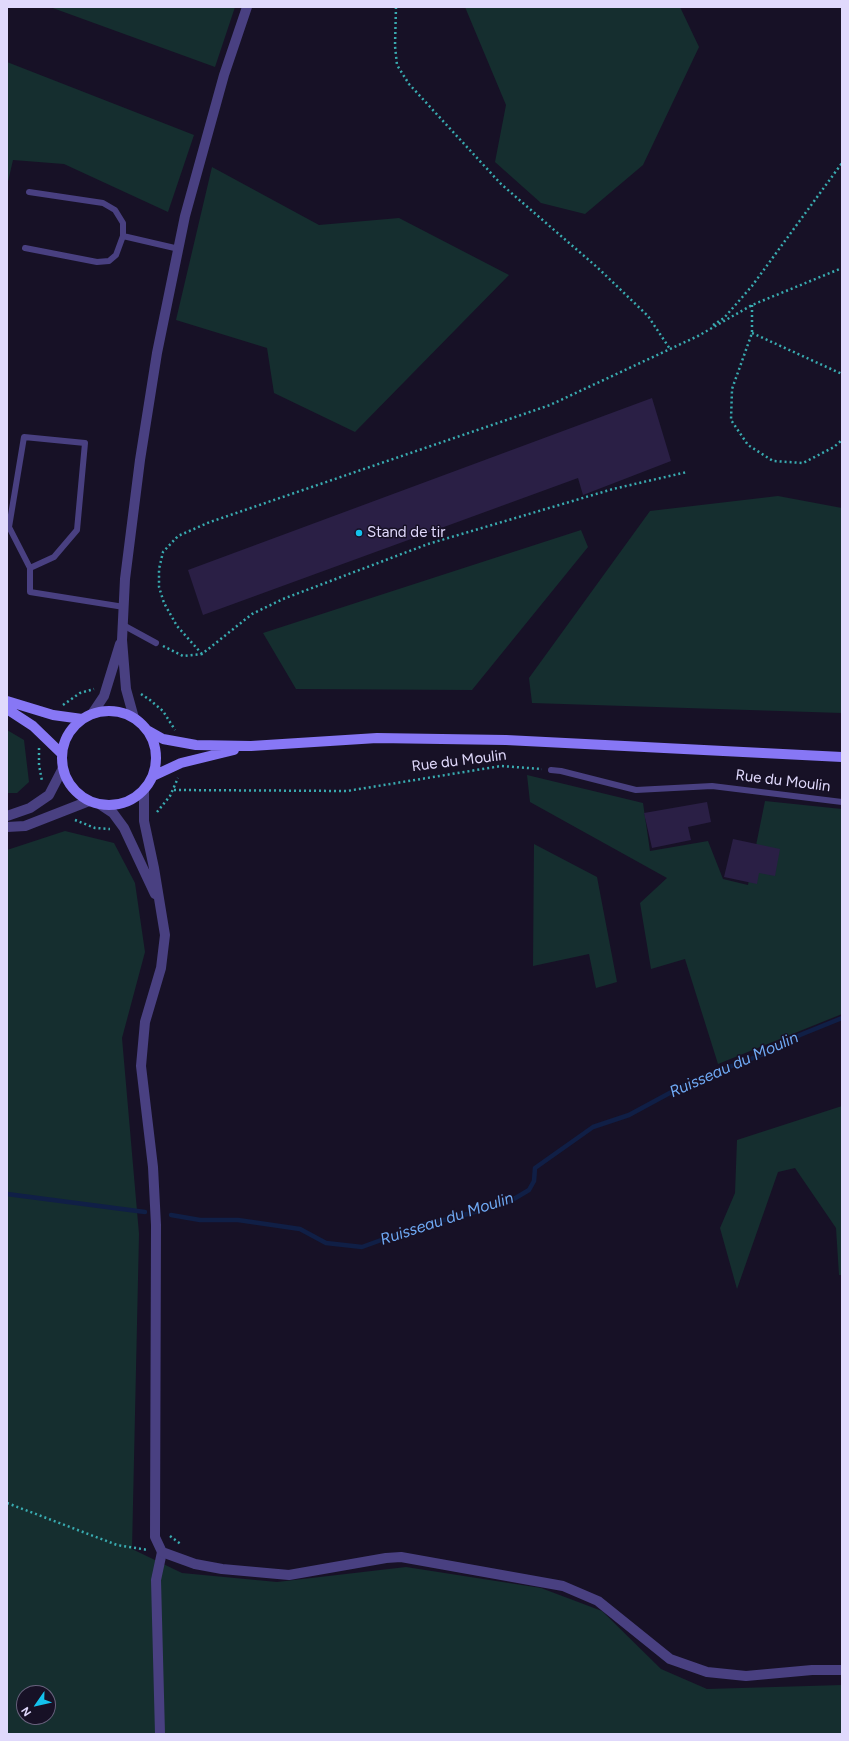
<!DOCTYPE html>
<html>
<head>
<meta charset="utf-8">
<style>
  body { margin:0 }
  #map { position:relative; width:849px; height:1741px; overflow:hidden; background:#171126; font-family:Figtree,sans-serif }
  canvas { display:block }
  .frame { position:absolute; inset:0; border:8px solid #e0d9fc; pointer-events:none }
  .north { position:absolute; left:16px; top:1685px; width:40px; height:40px; box-sizing:border-box; background:#171126; border:1px solid #67617c; border-radius:50%; rotate:236deg; font-size:11px; font-weight:700; line-height:16px; text-align:center; color:#e0d9fc }
  .north::after { content:''; display:block; margin:auto; width:14px; height:18px; background:#14c2ed; clip-path:polygon(50% 0,100% 100%,50% 72%,0 100%) }
</style>
</head>
<body>
<div id="map">
<canvas width="849" height="1741"></canvas>
<div class="frame"></div>
<div class="north">N</div>
</div>
<script>
const ctx = document.querySelector('canvas').getContext('2d');
ctx.lineJoin = 'round';
function fill(path, color) { ctx.fillStyle = color; ctx.fill(path, 'evenodd'); }
const poly = rows => new Path2D(rows.map(r => 'M' + r).join(''));
function strokePath(path, color, width, dash) { ctx.strokeStyle = color; ctx.lineWidth = width; ctx.lineCap = dash ? 'butt' : 'round'; ctx.setLineDash(dash || []); ctx.stroke(path); }
function drawText(font, color, halo, rows, align = 'center') {
  ctx.font = font + ' Figtree,sans-serif'; ctx.lineWidth = 3; ctx.setLineDash([]); ctx.textBaseline = 'middle'; ctx.strokeStyle = halo; ctx.fillStyle = color; for (const [text, x, y, turn = 0] of rows) {
    ctx.save(); ctx.translate(x, y); ctx.rotate((+turn || 0) * Math.PI / 180); ctx.textAlign = isNaN(turn) ? turn : align; if (halo) ctx.strokeText(text, 0, 0); ctx.fillText(text, 0, 0); ctx.restore();
  }
}
fill(poly([
  [50,7,235,7,215,67],
  [465,7,680,7,699,47,643,165,585,214,541,203,495,162,506,105],
  [7,62,194,135,168,212,64,164,13,160,7,186],
  [212,167,319,225,399,218,509,275,355,432,274,393,267,348,176,320],
  [778,496,842,508,842,713,532,703,529,678,650,511],
  [581,530,588,547,472,690,296,689,263,633],
  [7,730,24,740,29,782,17,793,7,793],
  [527,775,643,803,650,851,708,841,723,879,748,885,765,801,842,809,842,1014,718,1064,685,959,651,969,640,903,667,878,530,802],
  [65,831,114,843,135,883,145,952,122,1038,139,1234,132,1549,182,1573,277,1582,406,1567,541,1588,602,1611,661,1669,707,1689,842,1685,842,1734,7,1734,7,850],
  [24,1693,48,1693,48,1717,24,1717],
  [534,844,597,877,617,982,596,988,589,954,533,966],
  [842,1106,842,1275,839,1275,836,1228,795,1168,778,1172,737,1289,720,1228,735,1193,737,1140]
]), '#152e2f');
strokePath(poly([
  [7,1194,145,1212],
  [171,1215,200,1220,238,1220,300,1229,326,1243,362,1247,425,1224,449,1219,507,1203,529,1190,534,1181,535,1168,593,1127,629,1115,690,1082,761,1055,800,1035,842,1018]
]), '#101f46', 4.5);
fill(poly([
  [652,398,671,461,583,495,578,478,203,615,188,570],
  [707,802,711,822,688,827,691,840,652,848,644,813],
  [733,839,780,849,775,876,759,873,757,884,724,877]
]), '#2a1f45');
strokePath(poly([
  [396,7,395,46,397,65,409,84,501,184,598,268,648,316,670,349],
  [752,305,752,333,732,389,731,420,748,445,773,461,803,463,834,447,842,440],
  [713,325,724,318,752,286,842,163],
  [752,333,842,374],
  [163,646,183,656,202,654,252,614,283,599,428,544,613,489,687,472],
  [202,654,177,626,164,603,159,587,159,569,163,552,178,536,210,522,550,405,698,336,752,305,842,268],
  [141,694,150,700,163,711,175,730],
  [63,705,80,693,94,689],
  [39,748,39,765,42,781],
  [174,790,347,791,501,766,542,769],
  [157,812,170,796,178,778],
  [75,820,95,828,110,829],
  [7,1503,117,1545,148,1550],
  [170,1536,182,1545]
]), '#39abb0', 2.5, [2, 3]);
strokePath(poly([
  [123,236,179,249],
  [25,248,97,262,109,261,116,255,123,236,123,223,115,210,103,203,29,192],
  [30,568,54,557,77,530,85,443,24,437,9,527,30,568,30,592,124,607],
  [123,625,156,643],
  [551,770,561,771,636,790,712,786,842,802]
]), '#494081', 6);
strokePath(poly([
  [92,714,104,696,120,644],
  [134,718,126,689,122,640,125,579,140,460,157,353,185,216,224,75,247,7],
  [160,1734,156,1580,162,1552]
]), '#494081', 10);
strokePath(poly([
  [144,790,144,821,154,868,165,935,161,968,145,1022,141,1066,153,1167,156,1225,155,1537,162,1552,195,1564,222,1569,289,1575,386,1558,401,1557,563,1586,598,1601,670,1659,707,1672,746,1676,812,1670,842,1670],
  [101,805,113,813,124,828,155,894],
  [7,816,30,808,49,795,63,768],
  [7,827,25,826,89,801]
]), '#494081', 10);
strokePath(poly([
  [7,701,53,715,82,719],
  [7,709,33,726,62,754],
  '62 758a47 47 0 1 1 94 0a47 47 0 1 1-94 0Z',
  [147,730,163,739,196,745,251,746,377,738,506,740,842,757],
  [153,776,181,763,234,750]
]), '#8777f5', 10);
for (const [x, y, r, color] of [
  [359,533,4,"#14c2ed"]
]) { const dot = new Path2D(); dot.arc(x, y, r, 0, 2 * Math.PI); ctx.fillStyle = color; ctx.fill(dot); strokePath(dot, '#171126', 1.5); }
drawText('15px', '#e0d9fc', '#171126', [
  ["Stand de tir",367,533]
], 'left');
drawText('15px', '#e0d9fc', '#171126', [
  ["Rue du Moulin",459,761,-7],
  ["Rue du Moulin",783,781,7]
]);
drawText('italic 16px', '#6fa9f4', '#171126', [
  ["Ruisseau du Moulin",734,1065,-24],
  ["Ruisseau du Moulin",447,1219,-18]
]);
</script>
</body>
</html>
